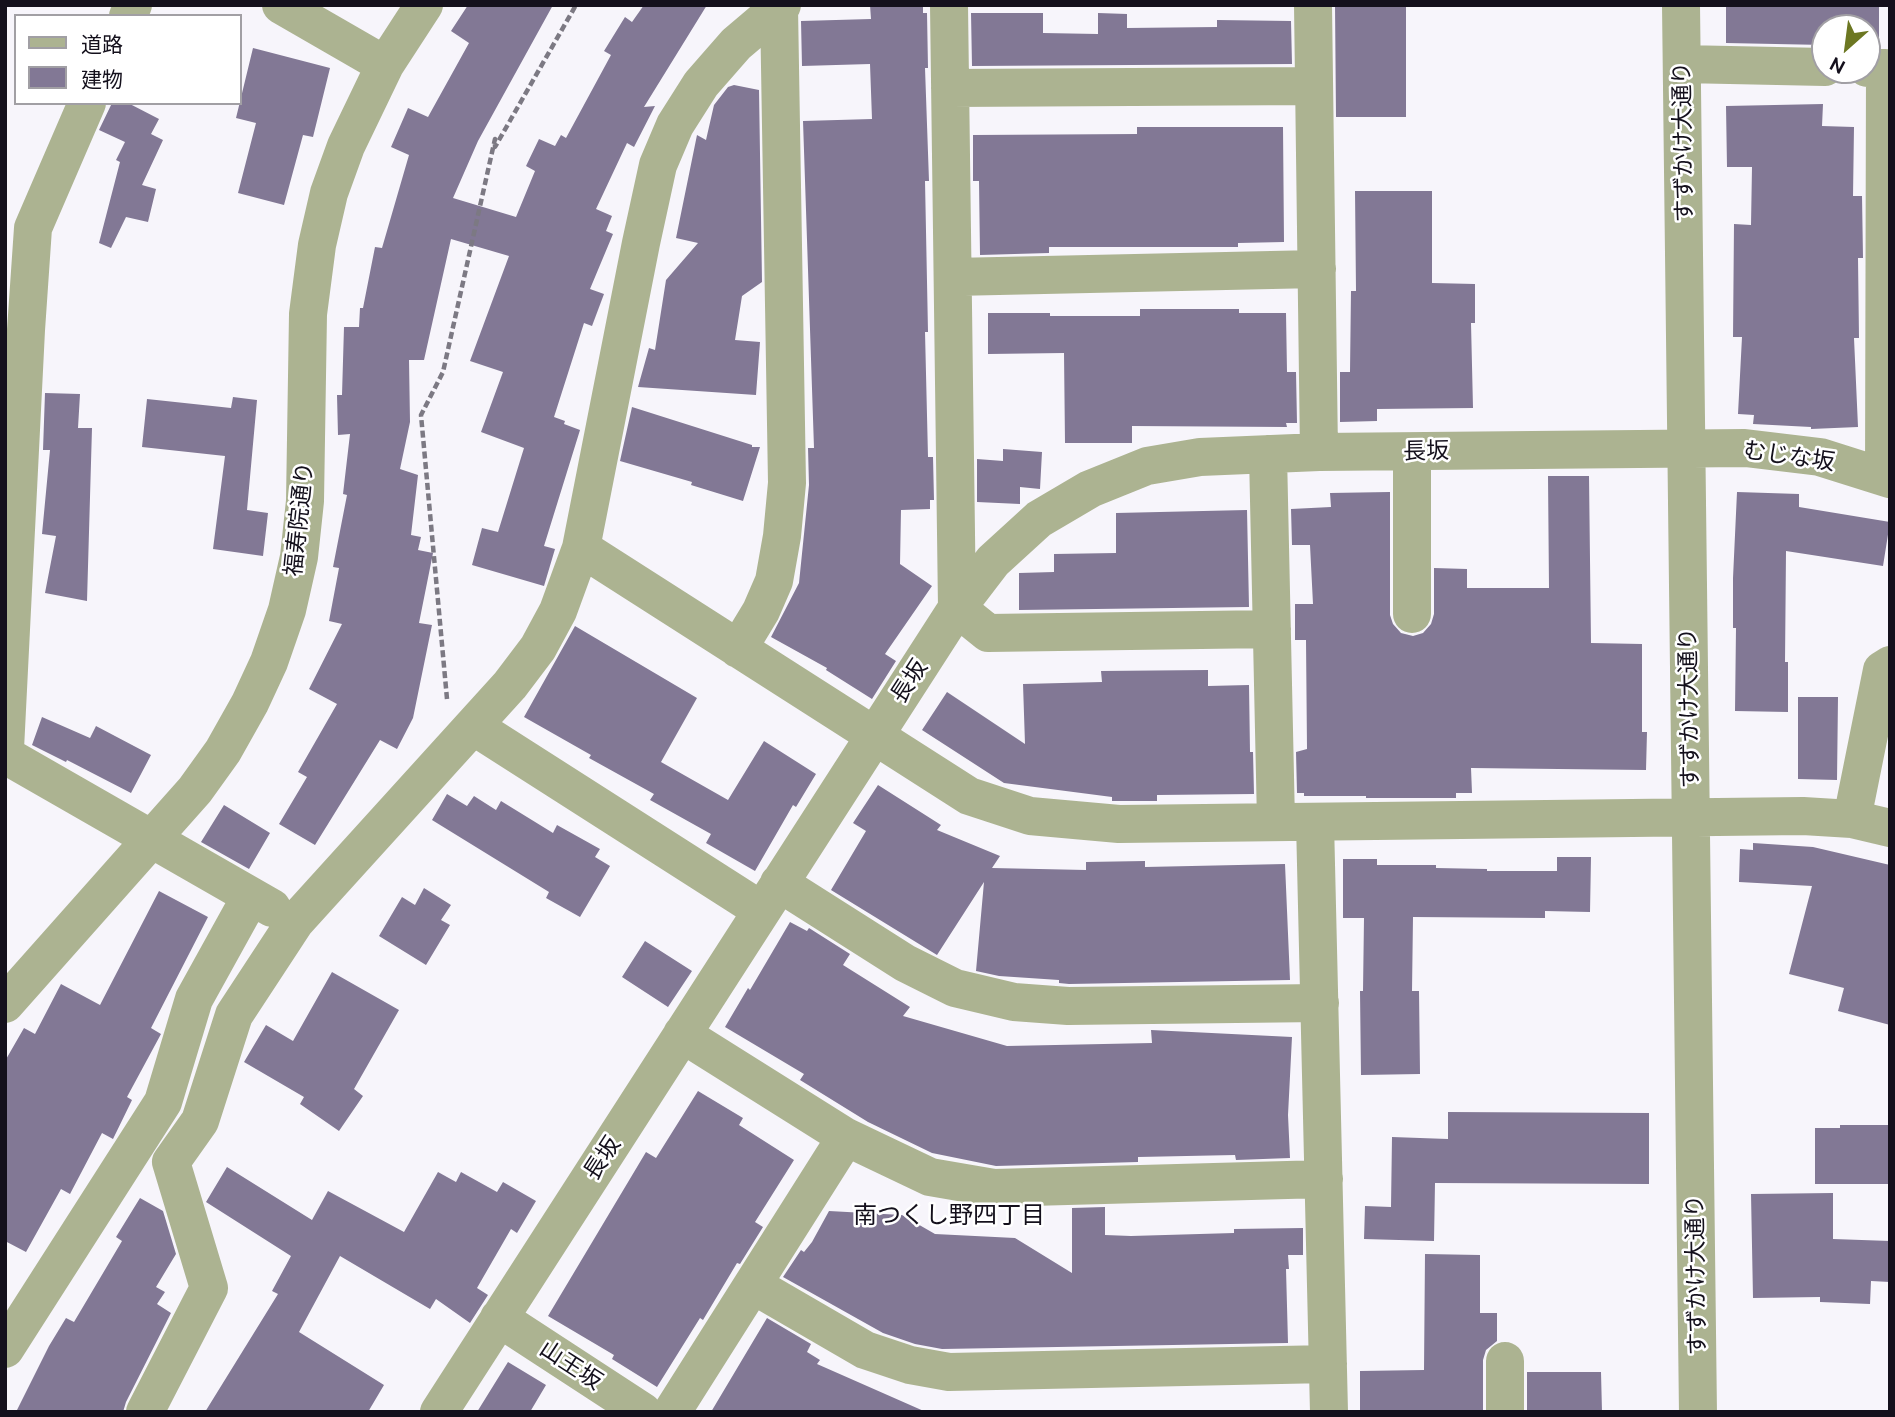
<!DOCTYPE html>
<html>
<head>
<meta charset="utf-8">
<style>
  body { margin:0 }
  #map { position:relative; width:1895px; height:1417px; overflow:hidden; background:#f7f5fb; font-family:Ubuntu,"Noto Sans JP",sans-serif }
  canvas { display:block }
  .frame { position:absolute; inset:0; border:7px solid #14101c; pointer-events:none }
  .legend { position:absolute; left:14px; top:14px; width:228px; height:91px; box-sizing:border-box; background:#fff; border:2px solid #a19fa4; margin:0; padding:9px 12px; list-style:none; font-size:21px; color:#14101c }
  .legend li { display:flex; align-items:center; gap:14px; height:35px }
  .legend b { width:35px; border:2px solid #a19fa4 }
  .north { position:absolute; left:1811px; top:14px; width:70px; height:70px; box-sizing:border-box; background:#fff; border:2px solid #a19fa4; border-radius:50%; rotate:208deg; font-size:19px; font-weight:700; line-height:28px; text-align:center; color:#14101c }
  .north::after { content:''; display:block; margin:auto; width:24px; height:32px; background:#6c7722; clip-path:polygon(50% 0,100% 100%,50% 72%,0 100%) }
</style>
</head>
<body>
<div id="map">
<canvas width="1895" height="1417"></canvas>
<div class="frame"></div>
<ul class="legend">
<li><b style="height:9px;background:#acb391"></b>道路</li>
<li><b style="height:19px;background:#827895"></b>建物</li>
</ul>
<div class="north">N</div>
</div>
<script>
const ctx = document.querySelector('canvas').getContext('2d');
ctx.lineJoin = 'round';
function fill(path, color) { ctx.fillStyle = color; ctx.fill(path, 'evenodd'); }
const poly = rows => new Path2D(rows.map(r => 'M' + r).join(''));
function strokePath(path, color, width, dash) { ctx.strokeStyle = color; ctx.lineWidth = width; ctx.lineCap = dash ? 'butt' : 'round'; ctx.setLineDash(dash || []); ctx.stroke(path); }
function drawText(font, color, halo, rows, align = 'center') {
  ctx.font = font + ' Ubuntu,"Noto Sans JP",sans-serif'; ctx.lineWidth = 5; ctx.setLineDash([]); ctx.textBaseline = 'middle'; ctx.strokeStyle = halo; ctx.fillStyle = color; for (const [text, x, y, turn = 0] of rows) {
    ctx.save(); ctx.translate(x, y); ctx.rotate((+turn || 0) * Math.PI / 180); ctx.textAlign = isNaN(turn) ? turn : align; if (halo) ctx.strokeText(text, 0, 0); ctx.fillText(text, 0, 0); ctx.restore();
  }
}
fill(poly([
  [468,5,553,5,478,141,453,198,516,217,535,171,526,166,539,139,555,146,561,135,566,138,611,55,604,51,625,17,632,22,644,5,707,5,644,107,655,106,634,147,627,143,596,209,612,216,606,231,613,234,590,289,604,294,592,326,584,323,554,417,565,421,564,424,580,430,544,546,555,549,544,586,472,565,482,528,498,532,524,448,481,432,503,372,470,361,509,256,451,239,424,360,409,360,410,422,400,469,418,475,411,535,421,537,418,550,433,553,419,623,432,625,413,718,397,749,380,740,315,845,279,824,307,777,298,772,337,704,309,689,342,624,329,621,339,568,333,567,347,495,343,494,350,434,338,435,337,395,342,395,344,327,359,327,360,308,363,308,375,247,382,248,409,155,391,147,408,108,428,117,469,43,451,31],
  [870,5,923,5,923,13,927,13,928,68,925,68,929,181,925,181,928,332,925,332,928,457,933,457,934,500,930,500,930,509,901,510,900,564,932,586,885,654,896,661,872,699,826,670,827,668,771,637,799,583,809,485,808,448,814,448,803,121,872,119,870,64,802,66,801,21,871,19],
  [1335,5,1406,5,1406,117,1336,117],
  [1726,5,1879,5,1879,45,1867,45,1867,28,1825,28,1825,45,1726,43],
  [971,13,1043,13,1043,33,1098,34,1098,13,1127,14,1127,28,1217,27,1217,20,1291,21,1292,64,972,66],
  [253,48,330,68,313,137,303,135,284,205,238,193,256,123,236,118],
  [734,85,759,90,762,282,742,296,735,340,760,342,756,395,638,387,649,348,655,350,666,280,698,243,676,238,697,135,706,140,714,105,728,87],
  [112,103,128,103,159,119,151,134,163,140,142,185,156,189,148,222,126,217,111,248,99,243,120,162,116,160,125,142,99,130],
  [1823,104,1822,126,1854,127,1853,196,1862,196,1863,258,1858,258,1859,338,1854,338,1858,427,1811,429,1811,427,1753,424,1754,415,1738,414,1742,337,1733,337,1734,224,1751,225,1752,167,1727,167,1726,106],
  [1137,127,1283,127,1284,242,1238,243,1238,247,1049,247,1049,253,980,255,979,181,973,181,973,135,1137,134],
  [1355,191,1432,191,1432,283,1475,284,1475,323,1471,323,1473,408,1377,409,1377,421,1340,422,1340,372,1350,372,1351,291,1356,291],
  [1140,309,1239,309,1239,313,1286,313,1287,372,1296,372,1297,423,1286,423,1287,427,1132,426,1132,443,1065,443,1064,353,988,354,988,313,1050,313,1050,316,1140,316],
  [45,393,80,394,78,428,92,428,87,601,45,593,56,536,42,534,50,450,43,450],
  [233,397,257,400,247,510,268,513,263,556,213,549,225,456,142,447,147,399,231,408],
  [632,407,752,445,752,447,760,447,743,501,691,485,692,482,620,461],
  [1003,449,1042,452,1040,489,1020,487,1020,504,977,502,977,459,1003,461],
  [1548,476,1589,476,1591,643,1642,644,1642,732,1647,732,1646,770,1471,768,1472,793,1456,793,1456,798,1366,798,1366,796,1304,796,1304,793,1297,793,1296,752,1307,749,1306,640,1295,640,1295,604,1313,604,1310,545,1292,545,1291,509,1331,507,1330,493,1390,492,1390,615,1393,624,1401,633,1413,636,1423,633,1431,624,1434,614,1434,568,1467,569,1467,588,1549,588],
  [1737,492,1799,494,1799,507,1890,522,1883,566,1786,551,1785,662,1788,662,1788,712,1735,711,1736,628,1733,628,1733,578],
  [1247,510,1249,607,1019,610,1019,573,1054,572,1054,554,1116,553,1116,513],
  [575,626,697,698,661,762,728,800,764,741,816,774,796,807,793,805,755,871,706,843,711,834,650,800,654,794,589,758,591,755,524,717],
  [1208,670,1208,686,1249,685,1250,752,1253,752,1254,794,1157,795,1157,801,1112,801,1112,797,1004,783,922,730,947,692,1025,744,1023,684,1102,682,1101,671],
  [1798,697,1838,697,1837,780,1798,779],
  [42,717,90,738,96,726,151,755,131,793,67,760,66,762,32,745],
  [878,785,941,825,937,830,1000,856,992,868,1086,870,1086,862,1145,861,1145,867,1285,864,1290,980,1069,984,1059,983,1059,980,999,976,976,971,984,882,937,955,831,890,866,831,853,823],
  [447,794,467,806,474,796,496,810,501,801,553,833,557,825,600,849,595,857,610,866,580,917,546,898,549,892,432,820],
  [224,805,270,833,249,869,201,842],
  [1753,843,1813,847,1890,865,1890,1025,1838,1011,1844,988,1789,974,1812,886,1739,882,1740,849,1753,850],
  [1557,857,1591,857,1590,912,1545,911,1545,918,1413,917,1412,991,1419,991,1420,1074,1361,1075,1360,991,1363,991,1364,918,1343,918,1343,859,1377,859,1377,865,1436,865,1436,868,1487,869,1487,871,1557,871],
  [424,888,451,905,441,920,450,925,426,965,379,936,402,897,415,905],
  [159,891,208,917,151,1028,161,1034,127,1097,132,1100,113,1139,102,1133,70,1194,61,1189,26,1252,5,1241,5,1061,24,1028,35,1034,61,984,100,1005],
  [790,922,807,931,809,928,850,954,843,965,910,1007,903,1016,1007,1046,1152,1043,1151,1030,1292,1037,1288,1115,1290,1158,1236,1160,1235,1155,1138,1157,1138,1162,996,1166,932,1153,868,1122,800,1080,804,1074,725,1027,748,988,750,990],
  [645,941,692,971,668,1007,622,977],
  [332,972,399,1010,354,1089,363,1096,339,1131,300,1104,304,1097,244,1062,266,1025,293,1041],
  [698,1091,743,1118,739,1125,794,1160,755,1222,763,1227,740,1264,737,1263,703,1320,700,1318,657,1387,612,1359,614,1355,548,1316,646,1152,656,1158],
  [1448,1112,1649,1113,1649,1184,1435,1183,1434,1241,1364,1239,1365,1206,1391,1207,1392,1137,1448,1139],
  [1840,1125,1890,1125,1890,1184,1815,1184,1815,1128,1840,1128],
  [227,1167,312,1220,328,1191,404,1232,438,1172,456,1182,461,1172,497,1192,503,1182,536,1201,517,1233,511,1229,477,1288,488,1295,470,1323,436,1299,430,1309,340,1256,299,1332,384,1385,368,1412,205,1412,278,1294,272,1291,291,1256,206,1202],
  [1833,1193,1833,1239,1890,1241,1890,1282,1871,1281,1870,1304,1820,1302,1820,1297,1753,1298,1751,1194],
  [140,1198,163,1211,176,1254,156,1287,165,1292,157,1304,171,1313,126,1402,123,1412,16,1412,49,1346,66,1318,74,1322,122,1241,116,1237],
  [1105,1207,1105,1235,1131,1236,1234,1233,1234,1229,1303,1228,1303,1255,1288,1255,1289,1269,1286,1269,1288,1343,942,1349,915,1344,883,1333,783,1277,801,1250,804,1252,812,1242,829,1211,902,1215,935,1234,1015,1238,1072,1273,1072,1208],
  [1425,1254,1480,1255,1480,1313,1497,1313,1497,1341,1486,1350,1483,1360,1483,1412,1360,1411,1360,1371,1424,1370],
  [767,1318,811,1344,807,1352,820,1360,817,1364,926,1412,711,1412],
  [508,1362,546,1385,530,1412,477,1412],
  [1527,1372,1601,1372,1602,1412,1527,1412]
]), '#827895');
strokePath(poly([
  [447,699,421,415,443,372,495,139,495,147,576,5]
]), '#7c7983', 4.5, [7, 3.5]);
strokePath(poly([
  [281,5,385,65],
  [949,5,957,608,988,633,1272,629],
  [1313,5,1319,452],
  [1681,5,1698,1412],
  [128,16,133,5],
  [1682,64,1825,67],
  [1867,68,1885,68,1884,476],
  [950,88,1314,86],
  [953,277,1317,269],
  [1412,452,1412,614],
  [1268,454,1276,822],
  [581,548,969,796,1030,816,1119,824,1803,816,1852,819,1890,828],
  [738,649,761,611,774,581,782,536,787,483,779,7],
  [473,726,761,910],
  [5,749,26,330,33,228,87,103],
  [5,755,272,908],
  [1852,819,1882,670,1890,665],
  [1315,822,1329,1412],
  [779,883,905,963,955,988,1014,1002,1068,1006,1320,1003],
  [5,1004,195,790,223,751,250,703,269,662,287,610,299,557,305,501,308,314,317,245,329,193,346,146,385,65,424,5],
  [682,1034,846,1137,930,1177,994,1188,1324,1179],
  [753,1285,865,1350,910,1365,949,1372,1328,1364],
  [499,1318,643,1412],
  [5,1349,163,1102,194,999,251,896],
  [1505,1361,1505,1412],
  [145,1412,209,1288,171,1162,200,1121,234,1015,295,922,510,685,538,648,558,611,581,548,641,243,658,165,675,125,701,84,736,44,782,5],
  [439,1412,957,608,993,561,1039,519,1090,489,1147,466,1200,457,1319,452,1745,448,1820,457,1890,479],
  [672,1412,846,1137]
]), '#acb391', 38);
drawText('23px', '#14101c', '#fff', [
  ["すずかけ大通り",1683,142,-91],
  ["長坂",1426,451,-1],
  ["むじな坂",1789,456,8],
  ["福寿院通り",299,519,-84],
  ["長坂",909,681,-57],
  ["すずかけ大通り",1689,708,-91],
  ["長坂",602,1158,-57],
  ["すずかけ大通り",1696,1275,-91],
  ["山王坂",571,1365,33]
]);
drawText('24px', '#14101c', '#fff', [
  ["南つくし野四丁目",949,1215]
]);
</script>
</body>
</html>
